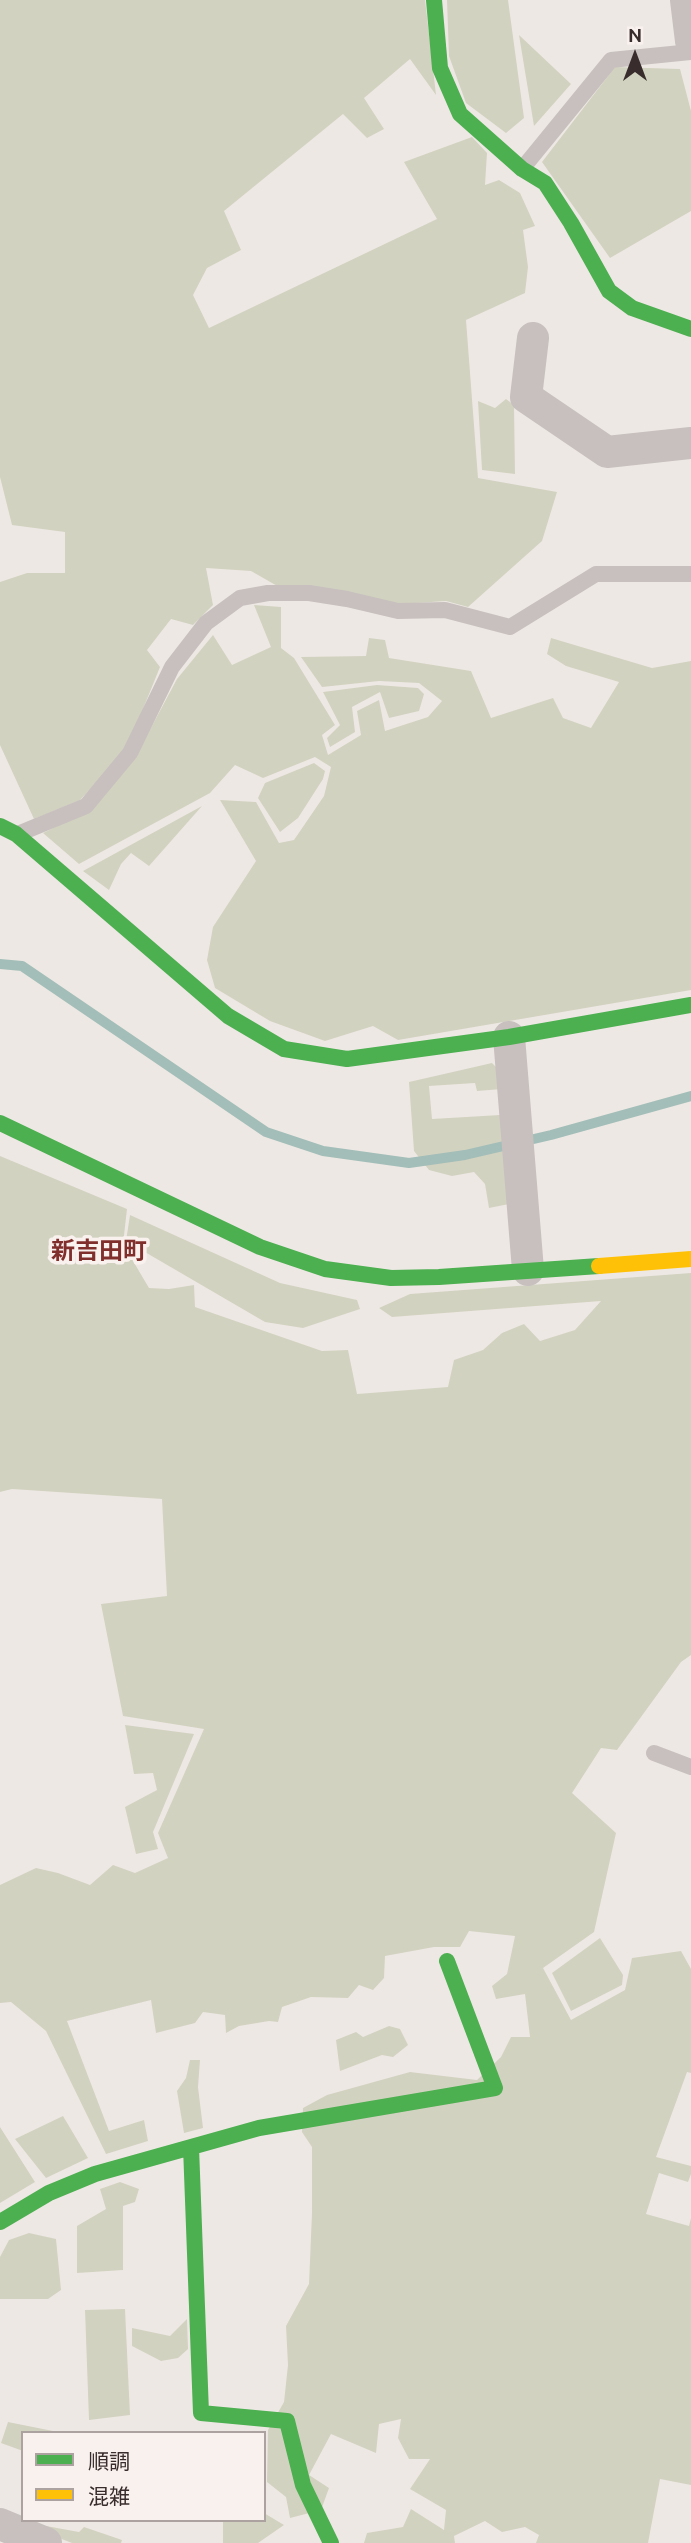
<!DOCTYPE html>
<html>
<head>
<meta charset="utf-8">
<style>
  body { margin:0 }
  #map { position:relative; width:691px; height:2543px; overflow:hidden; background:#eee8e4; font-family:Ubuntu,"Noto Sans JP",sans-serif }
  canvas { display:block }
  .legend { position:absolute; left:21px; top:2431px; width:245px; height:91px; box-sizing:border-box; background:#f9f1ee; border:2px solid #aca3a0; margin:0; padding:9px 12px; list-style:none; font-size:21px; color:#382d2c }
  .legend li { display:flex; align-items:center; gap:14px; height:35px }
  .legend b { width:35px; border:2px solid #aca3a0 }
  .north { position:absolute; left:600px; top:21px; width:70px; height:70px; -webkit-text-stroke:5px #f9f1ee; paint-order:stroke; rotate:0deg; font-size:19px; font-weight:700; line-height:28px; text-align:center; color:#382d2c }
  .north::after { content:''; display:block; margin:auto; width:24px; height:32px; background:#382d2c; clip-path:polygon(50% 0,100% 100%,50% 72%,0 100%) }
</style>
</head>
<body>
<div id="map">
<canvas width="691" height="2543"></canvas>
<ul class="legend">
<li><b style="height:9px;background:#4caf50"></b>順調</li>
<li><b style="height:9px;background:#ffc107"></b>混雑</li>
</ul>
<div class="north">N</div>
</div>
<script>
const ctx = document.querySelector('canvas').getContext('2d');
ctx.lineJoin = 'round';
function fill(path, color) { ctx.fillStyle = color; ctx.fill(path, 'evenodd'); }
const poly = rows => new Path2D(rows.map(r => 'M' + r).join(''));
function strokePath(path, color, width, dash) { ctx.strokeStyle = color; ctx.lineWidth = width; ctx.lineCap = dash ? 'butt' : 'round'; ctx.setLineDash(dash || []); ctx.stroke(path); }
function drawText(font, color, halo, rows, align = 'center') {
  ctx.font = font + ' Ubuntu,"Noto Sans JP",sans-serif'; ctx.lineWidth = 7; ctx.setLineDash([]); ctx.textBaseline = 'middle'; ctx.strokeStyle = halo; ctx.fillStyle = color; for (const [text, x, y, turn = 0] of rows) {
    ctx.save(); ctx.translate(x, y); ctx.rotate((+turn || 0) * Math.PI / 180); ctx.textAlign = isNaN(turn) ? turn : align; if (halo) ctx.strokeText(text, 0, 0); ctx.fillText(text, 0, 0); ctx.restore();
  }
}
fill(poly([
  [0,0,425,0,436,95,410,59,364,98,384,129,367,138,343,114,224,211,241,250,207,268,193,295,209,328,437,219,404,162,472,137,487,153,485,185,499,180,520,193,535,226,523,230,528,267,525,293,466,320,478,478,557,492,542,541,468,607,446,601,401,604,279,587,251,571,206,568,213,605,193,625,171,619,147,650,160,667,126,751,80,800,34,819,0,745,0,582,27,573,65,573,65,532,12,525,0,477],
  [447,0,508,0,524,118,506,133,466,103,449,56],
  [519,35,571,84,534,126],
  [615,67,680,69,691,111,691,211,610,258,542,162],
  [506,399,514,405,515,474,482,470,478,401,495,408],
  [254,605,281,607,281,648,294,658,335,725,322,735,328,755,361,735,357,711,379,700,385,731,428,717,442,701,419,683,379,681,322,687,301,657,366,656,369,638,385,640,389,658,471,671,491,718,553,698,563,718,591,728,619,682,566,666,547,654,551,638,652,668,691,661,691,990,398,1040,373,1026,325,1041,270,1021,215,988,207,960,213,927,256,861,220,800,256,802,279,843,294,840,324,796,331,767,315,757,263,778,235,765,210,793,79,864,43,833,92,809,137,754,177,679,213,635,232,665,271,647],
  [377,685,418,688,424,694,419,711,389,718,380,692,352,707,355,732,330,747,327,738,340,725,323,692],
  [314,763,325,771,323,779,298,818,280,832,258,798,265,783],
  [202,806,149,866,131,853,121,864,109,890,83,871],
  [492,1063,500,1071,502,1089,477,1091,475,1083,429,1086,432,1119,500,1115,514,1203,489,1208,485,1184,474,1172,452,1176,429,1170,414,1151,409,1082],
  [0,1156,127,1209,123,1244,149,1288,169,1289,194,1285,195,1307,322,1351,348,1350,357,1394,448,1387,454,1360,483,1350,502,1333,524,1324,540,1341,575,1330,601,1301,392,1317,379,1308,410,1294,691,1273,691,1655,681,1662,617,1750,601,1748,572,1793,616,1833,594,1932,543,1968,571,2020,625,1990,632,1958,681,1951,691,1969,691,2073,687,2072,656,2157,691,2166,691,2174,688,2182,659,2173,646,2214,689,2226,691,2218,691,2485,660,2479,648,2543,536,2543,539,2535,525,2527,502,2532,485,2521,454,2536,455,2543,364,2543,367,2533,403,2527,411,2509,444,2530,446,2510,410,2489,430,2459,409,2459,398,2438,401,2419,379,2424,376,2453,331,2434,309,2475,329,2488,321,2510,290,2518,286,2497,267,2482,268,2430,284,2402,288,2365,286,2326,309,2284,312,2213,312,2147,302,2132,303,2108,327,2095,410,2072,477,2080,501,2057,511,2037,530,2037,525,1994,496,1999,492,1986,507,1974,515,1936,469,1931,460,1947,434,1947,385,1956,384,1978,373,1990,359,1985,348,1998,311,1997,282,2007,278,2022,269,2021,239,2026,226,2033,225,2015,203,2012,195,2023,156,2033,151,2000,67,2021,109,2131,144,2120,148,2141,106,2154,46,2031,11,2002,0,2003,0,1885,36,1868,58,1873,90,1885,113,1865,135,1873,168,1858,158,1833,204,1729,123,1716,101,1604,167,1596,162,1499,12,1489,0,1492],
  [130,1215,280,1283,357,1300,360,1309,303,1328,265,1322,126,1241],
  [125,1725,194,1734,153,1832,158,1849,136,1854,125,1807,157,1790,153,1773,134,1774],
  [600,1938,623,1975,622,1985,571,2011,552,1973],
  [389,2026,400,2029,408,2045,393,2057,382,2055,340,2071,336,2040,356,2032,363,2037],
  [190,2060,200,2060,198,2087,203,2128,184,2133,177,2091,186,2078],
  [63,2116,88,2158,46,2178,15,2139],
  [0,2127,35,2182,0,2203],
  [120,2182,139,2189,135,2202,123,2206,123,2270,77,2273,77,2226,106,2209,100,2189],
  [29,2233,56,2239,61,2290,48,2299,0,2299,0,2257,9,2240],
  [125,2309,130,2415,89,2420,85,2310],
  [187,2319,188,2349,178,2358,161,2361,132,2346,132,2328,170,2336],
  [8,2422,58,2432,58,2433,23,2433,23,2451,1,2443],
  [264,2513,284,2525,258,2543,223,2543,223,2520,264,2520],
  [46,2526,79,2532,84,2527,122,2540,121,2543,72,2543,44,2532]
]), '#d2d2c0');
strokePath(poly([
  [0,964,22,966,266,1132,323,1151,409,1163,465,1155,551,1135,691,1096]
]), '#a3beb8', 10);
strokePath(poly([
  [522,169,611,60,691,52],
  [18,834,86,806,130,753,172,667,206,623,240,598,268,593,309,593,347,599,398,611,445,610,510,627,596,574,691,574],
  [654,1753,691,1767]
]), '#c7c0be', 16);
strokePath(poly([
  [686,0,691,41],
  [533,338,526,397,607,452,691,443],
  [509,1037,528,1270],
  [0,2524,46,2543]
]), '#c7c0be', 32);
strokePath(poly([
  [434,0,440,68,460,114,522,169,545,183,571,223,609,291,632,308,691,329],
  [0,826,16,834,228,1016,284,1049,347,1059,509,1037,691,1005],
  [0,1123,260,1247,325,1269,391,1278,439,1277,599,1266],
  [191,2147,201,2413,287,2421,303,2485,331,2543],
  [0,2222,49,2193,95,2174,259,2128,495,2088,447,1961]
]), '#4caf50', 16);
strokePath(poly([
  [599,1266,691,1259]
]), '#ffc107', 16);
drawText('bold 24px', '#802f2c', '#f9f1ee', [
  ["新吉田町",99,1251]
]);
</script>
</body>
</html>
